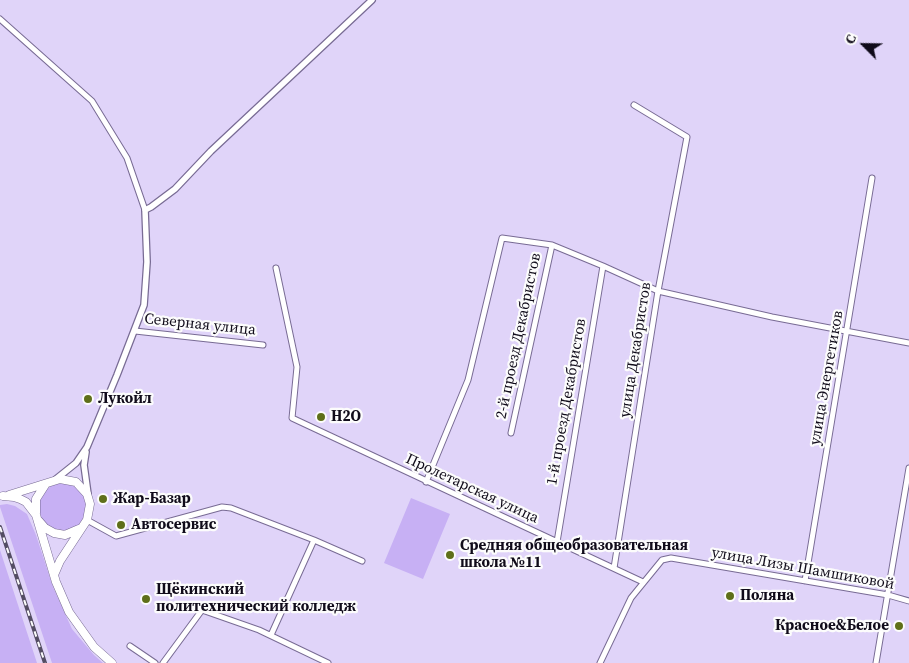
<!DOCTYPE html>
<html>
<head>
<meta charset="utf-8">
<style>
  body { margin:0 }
  #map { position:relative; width:909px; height:663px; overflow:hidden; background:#e0d4f9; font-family:"Source Serif 4",serif }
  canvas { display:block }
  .north { position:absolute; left:839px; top:20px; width:50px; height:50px; -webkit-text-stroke:4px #fcfcfc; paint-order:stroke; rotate:293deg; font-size:14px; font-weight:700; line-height:20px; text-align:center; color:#100b1a }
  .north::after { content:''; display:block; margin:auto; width:18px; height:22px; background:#100b1a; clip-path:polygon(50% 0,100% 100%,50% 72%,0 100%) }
</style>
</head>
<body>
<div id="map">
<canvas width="909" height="663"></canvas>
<div class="north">С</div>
</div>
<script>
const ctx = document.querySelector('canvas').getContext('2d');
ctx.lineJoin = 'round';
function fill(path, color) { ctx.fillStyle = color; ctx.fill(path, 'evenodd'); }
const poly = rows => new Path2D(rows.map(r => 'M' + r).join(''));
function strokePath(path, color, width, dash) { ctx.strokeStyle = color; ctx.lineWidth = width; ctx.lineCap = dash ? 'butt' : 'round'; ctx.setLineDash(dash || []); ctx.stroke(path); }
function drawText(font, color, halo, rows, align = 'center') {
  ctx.font = font + ' "Source Serif 4",serif'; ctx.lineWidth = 4.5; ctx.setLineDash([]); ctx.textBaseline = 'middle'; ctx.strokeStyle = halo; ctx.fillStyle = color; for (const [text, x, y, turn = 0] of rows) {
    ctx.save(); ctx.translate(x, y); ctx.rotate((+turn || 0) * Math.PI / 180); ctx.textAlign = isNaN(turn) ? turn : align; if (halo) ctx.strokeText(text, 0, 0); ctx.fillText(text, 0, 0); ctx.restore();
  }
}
fill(poly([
  '39 507a24 24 0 1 1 48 0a24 24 0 1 1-48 0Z',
  [411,498,450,514,423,579,384,563],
  [7,504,15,506,27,514,36,535,53,587,72,629,94,655,103,663,52,663,0,507,0,505],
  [0,550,37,663,0,663]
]), '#c7b0f4');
const minor = poly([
  [0,19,92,101,127,158,145,210],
  [276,268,297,367,292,418,643,582],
  [135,331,263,345],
  [511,433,552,245],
  [426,482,468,380,502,238,552,245,603,266,658,291,772,317,909,343],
  [87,520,116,536,222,507,231,508,314,540,271,635],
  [314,540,362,561],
  [557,542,603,266],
  [614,568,658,291,687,137,634,105],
  [805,581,872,178],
  [130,646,155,663],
  [163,663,202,610,259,630,328,663],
  [600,663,631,598,662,560,671,558,888,595,909,601],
  [876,663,909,468]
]);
const tertiary = poly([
  [86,452,84,465,88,494],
  [56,479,76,463,87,447,117,375,144,305,147,262,145,210,151,207,175,189,211,151,372,0]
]);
const primary = poly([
  [9,495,60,479,76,482,87,494,90,504,87,520,60,561,54,575],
  [3,496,14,497,20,499,26,502,36,515,56,582,69,612,94,647,112,663],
  [36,513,36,499,45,485],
  [39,521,45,528,54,533,65,535,79,529]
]);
strokePath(minor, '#786b94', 7);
strokePath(tertiary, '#786b94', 8);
strokePath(primary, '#786b94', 9);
strokePath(minor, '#fff', 5);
strokePath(tertiary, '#fff', 5.5);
strokePath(primary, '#fff', 8);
const rail = poly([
  [0,527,45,663]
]);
strokePath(rail, '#544d63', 4);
strokePath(rail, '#fcfcfc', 2, [5.5]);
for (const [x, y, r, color] of [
  [88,399,5,"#5f6f1a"],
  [321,417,5,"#5f6f1a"],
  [103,499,5,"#5f6f1a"],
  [121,525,5,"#5f6f1a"],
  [450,555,5,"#5f6f1a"],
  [730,596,5,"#5f6f1a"],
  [146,599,5,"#5f6f1a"],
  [899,626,5,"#5f6f1a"]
]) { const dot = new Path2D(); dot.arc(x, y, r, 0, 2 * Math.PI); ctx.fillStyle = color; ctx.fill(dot); strokePath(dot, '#fcfcfc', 2); }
drawText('15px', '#100b1a', '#fcfcfc', [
  ["Северная улица",200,325,6],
  ["2-й проезд Декабристов",519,336,-78],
  ["улица Декабристов",636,350,-81],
  ["улица Энергетиков",827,378,-80],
  ["1-й проезд Декабристов",567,402,-80],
  ["Пролетарская улица",472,489,25],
  ["улица Лизы Шамшиковой",803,569,10]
]);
drawText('bold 15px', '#100b1a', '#fcfcfc', [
  ["Лукойл",98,399],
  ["Н2О",331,417],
  ["Жар-Базар",113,499],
  ["Автосервис",131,525],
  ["Средняя общеобразовательная",460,546],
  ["школа №11",460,563],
  ["Щёкинский",156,590],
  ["политехнический колледж",156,607],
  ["Поляна",740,596],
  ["Красное&Белое",889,626,"right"]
], 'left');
</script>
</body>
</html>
